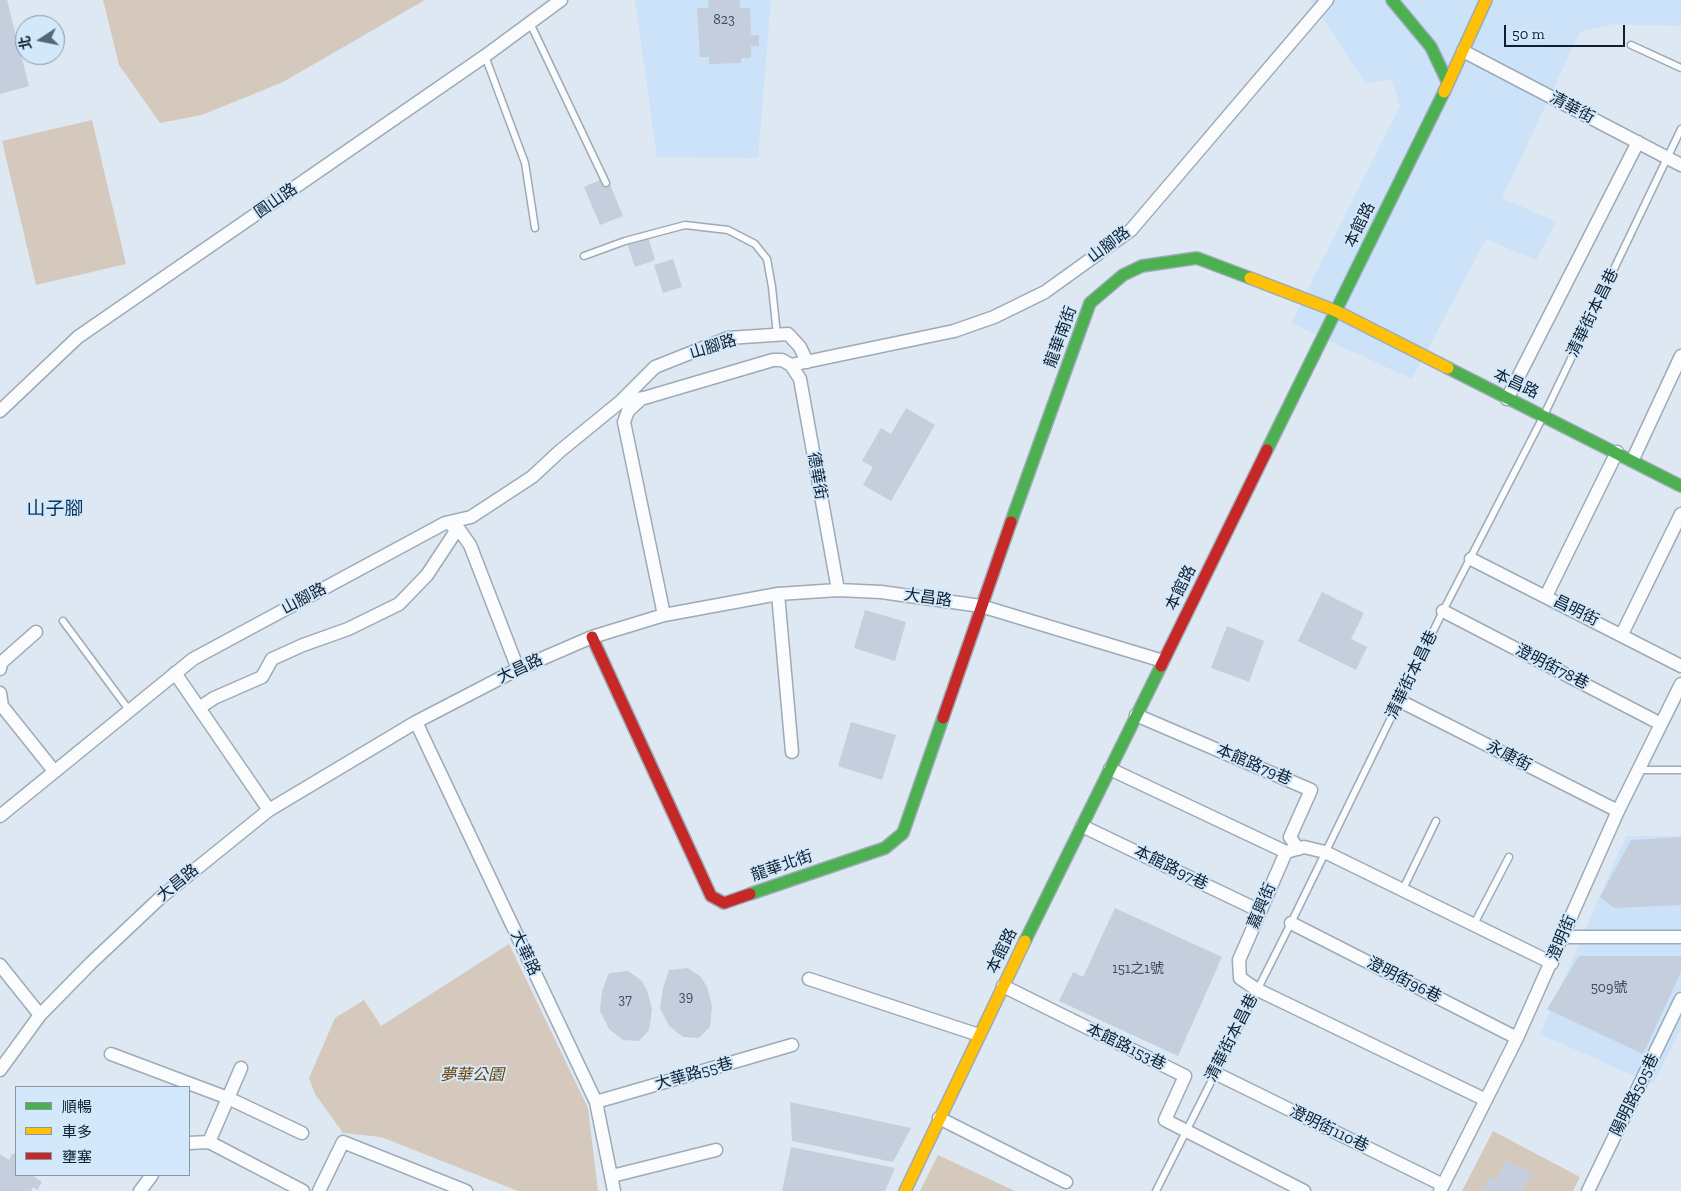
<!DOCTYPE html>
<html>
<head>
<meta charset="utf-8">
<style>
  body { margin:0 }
  #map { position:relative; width:1681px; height:1191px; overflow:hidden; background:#dde8f2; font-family:"Zilla Slab","Noto Sans TC",serif }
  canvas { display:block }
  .legend { position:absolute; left:15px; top:1086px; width:175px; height:90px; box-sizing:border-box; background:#d4e8fb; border:1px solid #8498aa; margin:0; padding:6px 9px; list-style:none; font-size:15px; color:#0d2030 }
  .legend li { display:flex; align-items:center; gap:10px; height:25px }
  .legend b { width:25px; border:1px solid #8498aa }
  .north { position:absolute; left:15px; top:15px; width:50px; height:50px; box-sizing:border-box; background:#d4e8fb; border:1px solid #8498aa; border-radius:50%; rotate:259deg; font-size:14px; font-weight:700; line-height:20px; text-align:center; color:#0d2030 }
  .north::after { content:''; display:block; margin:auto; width:18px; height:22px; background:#566674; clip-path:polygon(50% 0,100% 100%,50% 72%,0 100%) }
  .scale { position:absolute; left:1504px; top:25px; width:121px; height:22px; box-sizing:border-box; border:2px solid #0d2030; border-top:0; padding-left:6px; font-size:15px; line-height:18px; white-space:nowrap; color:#0d2030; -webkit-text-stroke:4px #d4e8fb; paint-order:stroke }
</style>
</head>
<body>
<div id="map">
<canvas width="1681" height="1191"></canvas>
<ul class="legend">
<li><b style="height:6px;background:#4caf50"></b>順暢</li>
<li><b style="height:6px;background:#ffc107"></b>車多</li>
<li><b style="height:6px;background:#c62828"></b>壅塞</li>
</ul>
<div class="north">北</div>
<div class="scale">50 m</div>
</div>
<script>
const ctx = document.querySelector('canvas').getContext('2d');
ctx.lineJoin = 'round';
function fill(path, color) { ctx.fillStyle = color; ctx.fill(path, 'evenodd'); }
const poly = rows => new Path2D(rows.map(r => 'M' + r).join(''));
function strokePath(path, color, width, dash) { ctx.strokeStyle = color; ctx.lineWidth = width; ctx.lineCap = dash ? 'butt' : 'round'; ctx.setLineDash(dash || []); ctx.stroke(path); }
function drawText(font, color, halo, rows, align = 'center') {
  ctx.font = font + ' "Zilla Slab","Noto Sans TC",serif'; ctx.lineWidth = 4; ctx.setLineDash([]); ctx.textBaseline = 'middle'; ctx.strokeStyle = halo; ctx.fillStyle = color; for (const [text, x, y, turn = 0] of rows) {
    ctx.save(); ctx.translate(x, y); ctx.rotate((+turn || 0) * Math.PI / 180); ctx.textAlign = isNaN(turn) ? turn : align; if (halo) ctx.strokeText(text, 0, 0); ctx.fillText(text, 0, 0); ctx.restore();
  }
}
fill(poly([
  [635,0,771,0,758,158,657,157],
  [1311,0,1681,0,1681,26,1614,24,1580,32,1502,198,1556,222,1536,260,1486,239,1412,379,1291,323,1400,106,1392,79,1366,84],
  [1626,836,1681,836,1681,1029,1653,1084,1540,1034]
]), '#cbe2f8');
fill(poly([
  [103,0,425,0,283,82,202,115,160,123,119,65],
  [92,120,126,264,36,285,2,141],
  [509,944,588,1108,598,1191,518,1191,381,1137,343,1133,315,1094,309,1078,335,1018,364,1000,381,1026],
  [1493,1131,1580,1177,1573,1191,1462,1191],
  [938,1155,1015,1191,920,1191]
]), '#d5c9bd');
fill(poly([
  [0,0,7,0,29,86,0,94],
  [708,0,740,0,740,8,750,8,751,35,759,35,759,46,751,46,751,58,741,58,741,63,709,64,709,57,700,57,697,8,709,8],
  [607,177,623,216,600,225,584,187],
  [647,233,655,260,635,267,626,240],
  [673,259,682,287,663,293,654,265],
  [906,408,935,425,891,501,863,485,873,467,862,461,881,428,891,434],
  [1322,592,1364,613,1351,639,1367,647,1356,670,1298,641],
  [865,610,906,622,895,661,854,648],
  [1227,626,1264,641,1249,682,1211,668],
  [851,722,896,735,882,780,838,766],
  [1681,837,1681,905,1614,908,1600,897,1631,840],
  [1115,908,1222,957,1178,1056,1059,1001,1073,972,1083,977],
  [1579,956,1681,956,1681,972,1643,1054,1547,1009],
  [688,968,701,977,707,987,712,1006,710,1027,699,1038,683,1037,669,1026,660,1008,663,988,669,970],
  [628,971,641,980,647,990,652,1009,649,1030,639,1041,623,1040,609,1029,600,1011,602,991,609,973],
  [790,1102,911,1128,893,1162,792,1141],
  [791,1147,895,1168,885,1191,782,1191],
  [13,1153,16,1155,16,1175,32,1175,42,1182,37,1190,33,1187,31,1191,0,1191,0,1154,9,1160],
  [1506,1160,1532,1173,1523,1191,1483,1190,1490,1177,1496,1180]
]), '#c5cedd');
const lane = poly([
  [530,23,606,183],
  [1631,45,1681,68],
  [485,56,525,163,535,228],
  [584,256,625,241,685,225,728,230,755,244,767,259,772,287,777,335],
  [63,621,129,710],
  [1638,770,1681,770],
  [1403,889,1436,821],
  [1474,924,1509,857],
  [1156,1191,1291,923,1443,611,1544,415,1681,129]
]);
const street = poly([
  [1463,51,1681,165],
  [791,365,954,331,994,317,1045,292,1131,230,1327,0],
  [1507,399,1638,142],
  [640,400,628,411,624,422,664,615],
  [620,402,655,367,728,338,788,334,800,347,807,362],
  [0,411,78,337,485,56,561,0],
  [1633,459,1681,356],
  [452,526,458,528,470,545,518,669],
  [1471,559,1681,666],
  [778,594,792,752],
  [1546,596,1617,452],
  [1443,611,1661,724],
  [1622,634,1681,514],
  [0,669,1,663,36,632],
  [175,673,269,810],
  [0,693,2,706,54,771],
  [1400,701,1618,811],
  [199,708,214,698,262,677,272,659,303,645,348,629,399,604,427,575,458,528],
  [1136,715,1311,790,1290,837,1298,849],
  [416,722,596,1102,614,1191],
  [1110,769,1286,852],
  [0,816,193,659,445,523,471,517,532,477,560,451,620,402,644,398,773,360,782,360,791,365,800,379,838,590],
  [1082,826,1260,911],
  [1291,923,1517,1038],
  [1562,937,1681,937],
  [0,965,40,1015],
  [809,979,979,1035],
  [1003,986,1185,1076,1165,1120,1304,1191],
  [111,1054,228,1098,302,1133],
  [0,1070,40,1015,91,963,160,898,269,810,416,722,518,669,592,637,664,615,778,594,838,590,881,592,981,606,1163,661],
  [1215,1073,1443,1185],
  [1486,1100,1256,989,1240,978,1239,960,1286,852,1304,847,1325,852,1552,963],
  [596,1102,792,1045],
  [939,1118,1066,1182],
  [209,1142,241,1068],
  [189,1143,209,1142,303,1191],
  [612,1176,716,1150],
  [140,1191,152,1175],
  [319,1191,343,1142,466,1191],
  [1440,1191,1517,1038,1618,811,1681,684],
  [1588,1191,1681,999]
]);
const fast = poly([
  [1392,0,1431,47,1448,83],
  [1448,368,1681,486],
  [1267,450,1444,92],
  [1011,522,1090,303,1123,275,1142,266,1197,258,1250,278],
  [750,894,885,848,903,833,943,718],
  [1025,941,1161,666]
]);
const slow = poly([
  [1444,92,1486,0],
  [1250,278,1336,311,1448,368],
  [905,1191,1025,941]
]);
const jam = poly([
  [592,637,711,896,724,903,750,894],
  [1161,666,1267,450],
  [943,718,1011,522]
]);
strokePath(lane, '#9daab7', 9);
strokePath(street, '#9daab7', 15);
strokePath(fast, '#9daab7', 14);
strokePath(slow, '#9daab7', 14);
strokePath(jam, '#9daab7', 14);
strokePath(lane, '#fafcfd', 6);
strokePath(street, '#fafcfd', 12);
strokePath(fast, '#4caf50', 11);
strokePath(slow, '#ffc107', 11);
strokePath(jam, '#c62828', 11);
drawText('14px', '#3b4c5b', null, [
  ["823",724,20],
  ["151之1號",1138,969],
  ["509號",1609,988],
  ["39",686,997],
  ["37",625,1000]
]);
drawText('16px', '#0d2030', '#d4e8fb', [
  ["清華街",1572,108,28],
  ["圓山路",276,201,-35],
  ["本館路",1360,225,-64],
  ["山腳路",1109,245,-37],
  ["清華街本昌巷",1593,313,-64],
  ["龍華南街",1061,337,-70],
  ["山腳路",713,347,-17],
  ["本昌路",1516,384,25],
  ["德華街",817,476,80],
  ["本館路",1181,588,-64],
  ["大昌路",928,598,8],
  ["山腳路",304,599,-28],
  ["昌明街",1576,611,26],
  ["澄明街78巷",1552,667,27],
  ["大昌路",520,669,-25],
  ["清華街本昌巷",1412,675,-64],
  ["永康街",1509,756,27],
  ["本館路79巷",1254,765,23],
  ["龍華北街",782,866,-19],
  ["本館路97巷",1171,868,26],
  ["大昌路",178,883,-39],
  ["嘉興街",1262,906,-67],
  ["澄明街",1562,938,-67],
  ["本館路",1002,951,-64],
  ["大華路",525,953,65],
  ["澄明街96巷",1404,980,27],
  ["清華街本昌巷",1232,1038,-63],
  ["本館路153巷",1126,1047,26],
  ["大華路55巷",694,1074,-16],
  ["陽明路505巷",1635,1095,-64],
  ["澄明街110巷",1329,1129,26]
]);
drawText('italic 16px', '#6d4205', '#d4e8fb', [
  ["夢華公園",472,1075]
]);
drawText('19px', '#03355b', '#d4e8fb', [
  ["山子腳",55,510]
]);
</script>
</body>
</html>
